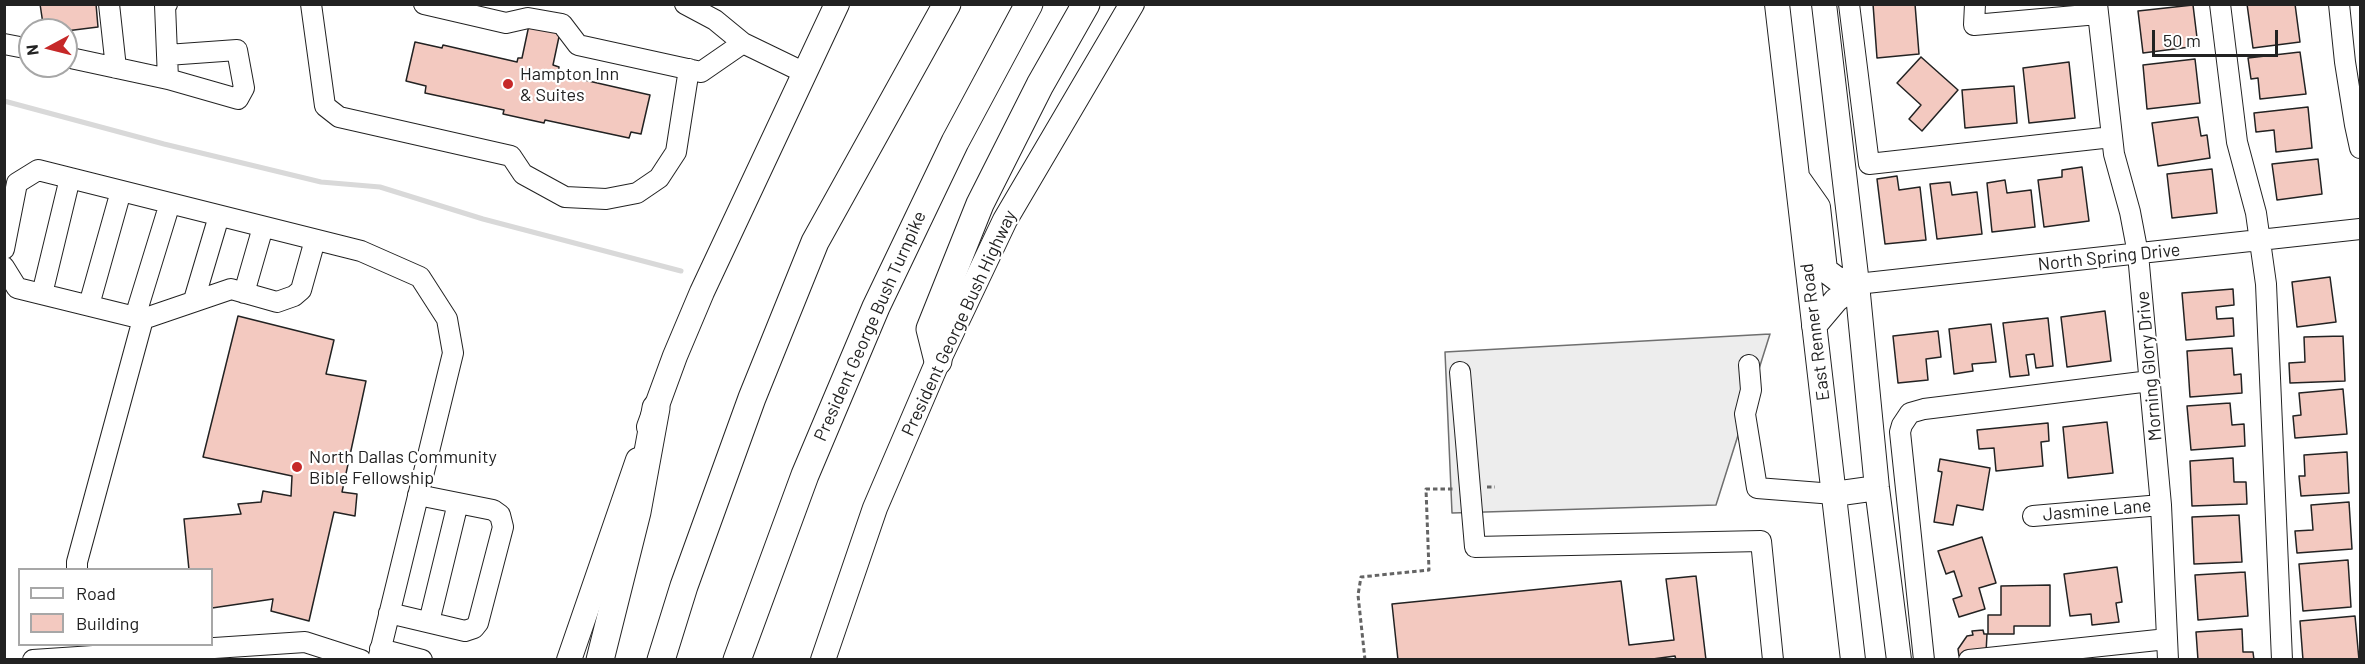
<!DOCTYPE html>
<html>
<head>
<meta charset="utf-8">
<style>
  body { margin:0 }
  #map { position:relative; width:2365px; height:664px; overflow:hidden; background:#fff; font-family:Barlow,sans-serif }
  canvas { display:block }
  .frame { position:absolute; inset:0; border:6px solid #222; pointer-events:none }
  .legend { position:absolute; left:18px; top:568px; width:195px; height:78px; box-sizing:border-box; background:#fff; border:2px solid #a7a7a7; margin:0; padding:8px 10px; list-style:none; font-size:18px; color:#222 }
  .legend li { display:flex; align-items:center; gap:12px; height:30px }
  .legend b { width:30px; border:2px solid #a7a7a7 }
  .north { position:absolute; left:18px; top:18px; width:60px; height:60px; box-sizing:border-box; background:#fff; border:2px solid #a7a7a7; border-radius:50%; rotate:263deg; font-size:16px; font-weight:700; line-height:24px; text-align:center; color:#222 }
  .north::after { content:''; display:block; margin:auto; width:21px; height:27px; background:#c62828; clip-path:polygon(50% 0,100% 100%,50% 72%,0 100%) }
  .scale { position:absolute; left:2152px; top:30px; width:126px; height:27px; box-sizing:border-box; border:3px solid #222; border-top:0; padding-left:8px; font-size:18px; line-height:21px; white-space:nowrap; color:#222; -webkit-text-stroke:4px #fff; paint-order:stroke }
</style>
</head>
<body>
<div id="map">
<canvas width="2365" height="664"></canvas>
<div class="frame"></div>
<ul class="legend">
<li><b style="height:8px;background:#fff"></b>Road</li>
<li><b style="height:16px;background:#f3c9c0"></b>Building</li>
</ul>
<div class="north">N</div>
<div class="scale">50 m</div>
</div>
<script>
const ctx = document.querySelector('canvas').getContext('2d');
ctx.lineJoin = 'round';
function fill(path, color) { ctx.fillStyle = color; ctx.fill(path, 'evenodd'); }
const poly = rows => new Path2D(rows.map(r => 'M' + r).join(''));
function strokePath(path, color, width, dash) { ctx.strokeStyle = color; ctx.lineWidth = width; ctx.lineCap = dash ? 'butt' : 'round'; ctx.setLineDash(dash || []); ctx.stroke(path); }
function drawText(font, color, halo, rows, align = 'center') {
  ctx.font = font + ' Barlow,sans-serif'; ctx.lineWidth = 4.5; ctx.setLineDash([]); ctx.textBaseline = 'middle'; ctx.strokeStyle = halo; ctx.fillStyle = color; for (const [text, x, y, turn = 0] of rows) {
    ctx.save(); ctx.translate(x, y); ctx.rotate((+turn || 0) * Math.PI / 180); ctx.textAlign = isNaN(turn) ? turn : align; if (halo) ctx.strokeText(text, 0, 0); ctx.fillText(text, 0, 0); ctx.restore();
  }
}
const parking = poly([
  [1770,334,1716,505,1452,513,1445,352,1770,334]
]);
fill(parking, '#ededed');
strokePath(parking, '#6f6f6f', 1.5);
strokePath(poly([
  [4,101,164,144,321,182,380,187,483,219,681,271]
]), '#d9d9d9', 5);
const building = poly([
  [40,4,96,4,98,27,66,31,53,30,53,23,43,24,40,4],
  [1873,4,1915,4,1919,54,1877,58,1873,4],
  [2247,4,2295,4,2300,42,2253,48,2247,4],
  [2193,5,2198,46,2143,53,2138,11,2193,5],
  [529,25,560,32,553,65,559,67,558,72,571,75,571,77,650,95,641,134,631,132,629,138,545,120,544,123,503,114,504,110,425,93,426,86,406,81,415,42,442,48,443,45,517,62,518,58,522,58,529,25],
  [2300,52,2306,94,2260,99,2258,78,2251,79,2248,58,2300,52],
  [1921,57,1958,90,1922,131,1909,119,1921,105,1897,83,1921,57],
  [2195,59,2200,103,2147,109,2143,65,2195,59],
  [2069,62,2075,118,2029,123,2023,68,2069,62],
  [2014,86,2017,123,1965,128,1962,90,2014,86],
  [2308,107,2312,148,2276,152,2274,130,2256,132,2254,113,2308,107],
  [2198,117,2201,136,2207,135,2210,158,2158,166,2152,123,2198,117],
  [2318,159,2322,194,2277,200,2272,164,2318,159],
  [2082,167,2089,221,2044,227,2038,180,2062,177,2062,170,2082,167],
  [2212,169,2217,213,2172,218,2167,174,2212,169],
  [1897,176,1899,190,1920,187,1926,240,1885,244,1877,179,1897,176],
  [2005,180,2007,193,2031,190,2035,227,1992,232,1987,183,2005,180],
  [1950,182,1952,195,1977,192,1982,234,1937,239,1930,184,1950,182],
  [2330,277,2336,322,2297,327,2292,282,2330,277],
  [2233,289,2234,305,2216,307,2217,319,2233,318,2234,336,2186,340,2182,293,2233,289],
  [2105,311,2111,361,2067,367,2061,317,2105,311],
  [238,316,334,340,326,374,366,381,342,492,357,494,355,516,334,512,309,621,271,611,273,599,212,608,212,570,189,570,184,519,241,514,238,504,261,502,263,491,291,496,292,476,203,457,238,316],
  [2048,318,2053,366,2036,368,2034,354,2026,355,2029,375,2010,377,2003,323,2048,318],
  [1991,324,1996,362,1972,364,1973,371,1954,374,1949,329,1991,324],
  [1938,331,1941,357,1926,359,1928,380,1898,383,1893,336,1938,331],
  [2343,336,2345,381,2290,383,2289,363,2305,362,2304,337,2343,336],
  [2232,348,2234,375,2241,374,2242,393,2190,397,2187,351,2232,348],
  [2343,389,2347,434,2295,438,2293,416,2301,415,2299,393,2343,389],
  [2230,403,2232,425,2244,424,2245,446,2191,450,2187,406,2230,403],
  [2107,422,2113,473,2068,478,2063,427,2107,422],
  [2048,423,2049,441,2041,442,2043,466,1996,471,1994,448,1979,449,1977,430,2048,423],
  [2347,452,2349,493,2301,496,2299,476,2305,476,2304,455,2347,452],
  [2233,458,2234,482,2246,482,2247,504,2192,506,2190,461,2233,458],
  [1940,459,1990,468,1983,510,1957,505,1953,525,1934,522,1942,472,1938,471,1940,459],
  [2349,502,2352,549,2297,553,2295,531,2313,530,2311,505,2349,502],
  [2239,515,2242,562,2194,564,2192,517,2239,515],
  [1982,537,1996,583,1979,588,1985,609,1959,617,1953,599,1962,596,1954,571,1946,574,1938,551,1982,537],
  [2348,560,2351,607,2303,611,2299,564,2348,560],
  [2117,567,2122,602,2116,603,2119,622,2092,625,2091,614,2070,616,2064,574,2117,567],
  [2245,572,2248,616,2198,620,2195,575,2245,572],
  [1696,576,1706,660,1676,660,1675,656,1645,660,1398,660,1392,604,1621,581,1629,645,1674,640,1666,579,1696,576],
  [2050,585,2050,626,2014,626,2014,634,1988,634,1988,615,2001,615,2001,586,2050,585],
  [2355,616,2359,660,2303,660,2300,621,2355,616],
  [2242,629,2243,652,2253,652,2254,660,2198,660,2196,632,2242,629],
  [1983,630,1984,634,1987,634,1986,653,1959,656,1958,649,1967,636,1973,635,1972,631,1983,630]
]);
fill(building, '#f3c9c0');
strokePath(building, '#222', 1.5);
const minor = poly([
  [109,4,116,68],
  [311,4,325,106,339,117,511,156,523,174,565,197,606,199,637,193,659,178,676,152,689,69],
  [424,4,506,23,528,18,562,24,578,45,701,72,743,43,805,73],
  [685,4,715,20,743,43],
  [1849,4,1869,164,2112,137],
  [1975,4,1974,25,2098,14],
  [2097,4,2114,154,2130,212,2138,254,2161,505,2168,660],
  [2220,4,2237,142,2256,213,2266,284,2282,660],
  [2339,4,2345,62,2355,125,2360,148],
  [4,44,30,49],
  [167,55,237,50,244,88,238,99,168,79,165,5,167,4],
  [66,57,168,79],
  [4,249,17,183,38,170,361,251,420,277,447,319,453,353,378,660],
  [4,267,17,288,143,319,77,562,77,570],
  [1857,284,2360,229],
  [244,293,263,227],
  [42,294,70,178],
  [194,300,219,216],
  [89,305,121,191],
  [135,317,170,203],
  [143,319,231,289,277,302,294,296,301,290,315,240],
  [1749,365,1751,390,1745,414,1757,488,1834,494],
  [1460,372,1475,547,1761,541,1773,660],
  [2033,516,2161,505],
  [389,613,465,631,474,628,478,623,503,527,500,515,493,510,418,495],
  [429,622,458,503],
  [380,649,422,660],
  [33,660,305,642,361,660],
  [1924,660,1900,432,1902,425,1910,413,1924,409,2150,381],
  [1969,660,2167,639]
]);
const major = poly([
  [1777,4,1853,660],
  [1824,4,1857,284,1877,488,1899,660],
  [1799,180,1818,207,1825,270,1837,279,1857,284],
  [1814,326,1836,300,1857,284],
  [649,427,675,356,702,292,837,4],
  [1834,494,1877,488],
  [569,660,638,460],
  [823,660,875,508,938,361,1005,220,1132,4]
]);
const highway = poly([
  [938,361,930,329,980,204,1040,85,1086,4],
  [600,660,637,512,656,408],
  [661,660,684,586,752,398,815,242,947,4],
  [737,660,805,475,876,307,955,142,1029,4]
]);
strokePath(minor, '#222', 22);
strokePath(major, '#222', 26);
strokePath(highway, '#222', 29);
strokePath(poly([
  [1487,487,1495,487],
  [1365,660,1358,595,1361,577,1429,570,1426,489,1453,489]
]), '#646464', 3, [4.5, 3]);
strokePath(minor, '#fff', 20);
strokePath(major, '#fff', 24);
strokePath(highway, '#fff', 27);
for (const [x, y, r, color] of [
  [508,84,6,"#c62828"],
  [297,467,6,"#c62828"]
]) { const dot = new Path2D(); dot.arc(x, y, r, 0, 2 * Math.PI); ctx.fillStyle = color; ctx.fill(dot); strokePath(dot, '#fff', 2); }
drawText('18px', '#222', '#fff', [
  ["Hampton Inn",520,74],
  ["& Suites",520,95],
  ["North Dallas Community",309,457],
  ["Bible Fellowship",309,478]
], 'left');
drawText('18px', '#222', '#fff', [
  ["North Spring Drive",2109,257,-6],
  ["President George Bush Highway",959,323,-65],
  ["President George Bush Turnpike",870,326,-66],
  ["East Renner Road",1815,332,-97],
  ["Morning Glory Drive",2149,366,-95],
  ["Jasmine Lane",2097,510,-5]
]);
</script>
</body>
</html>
